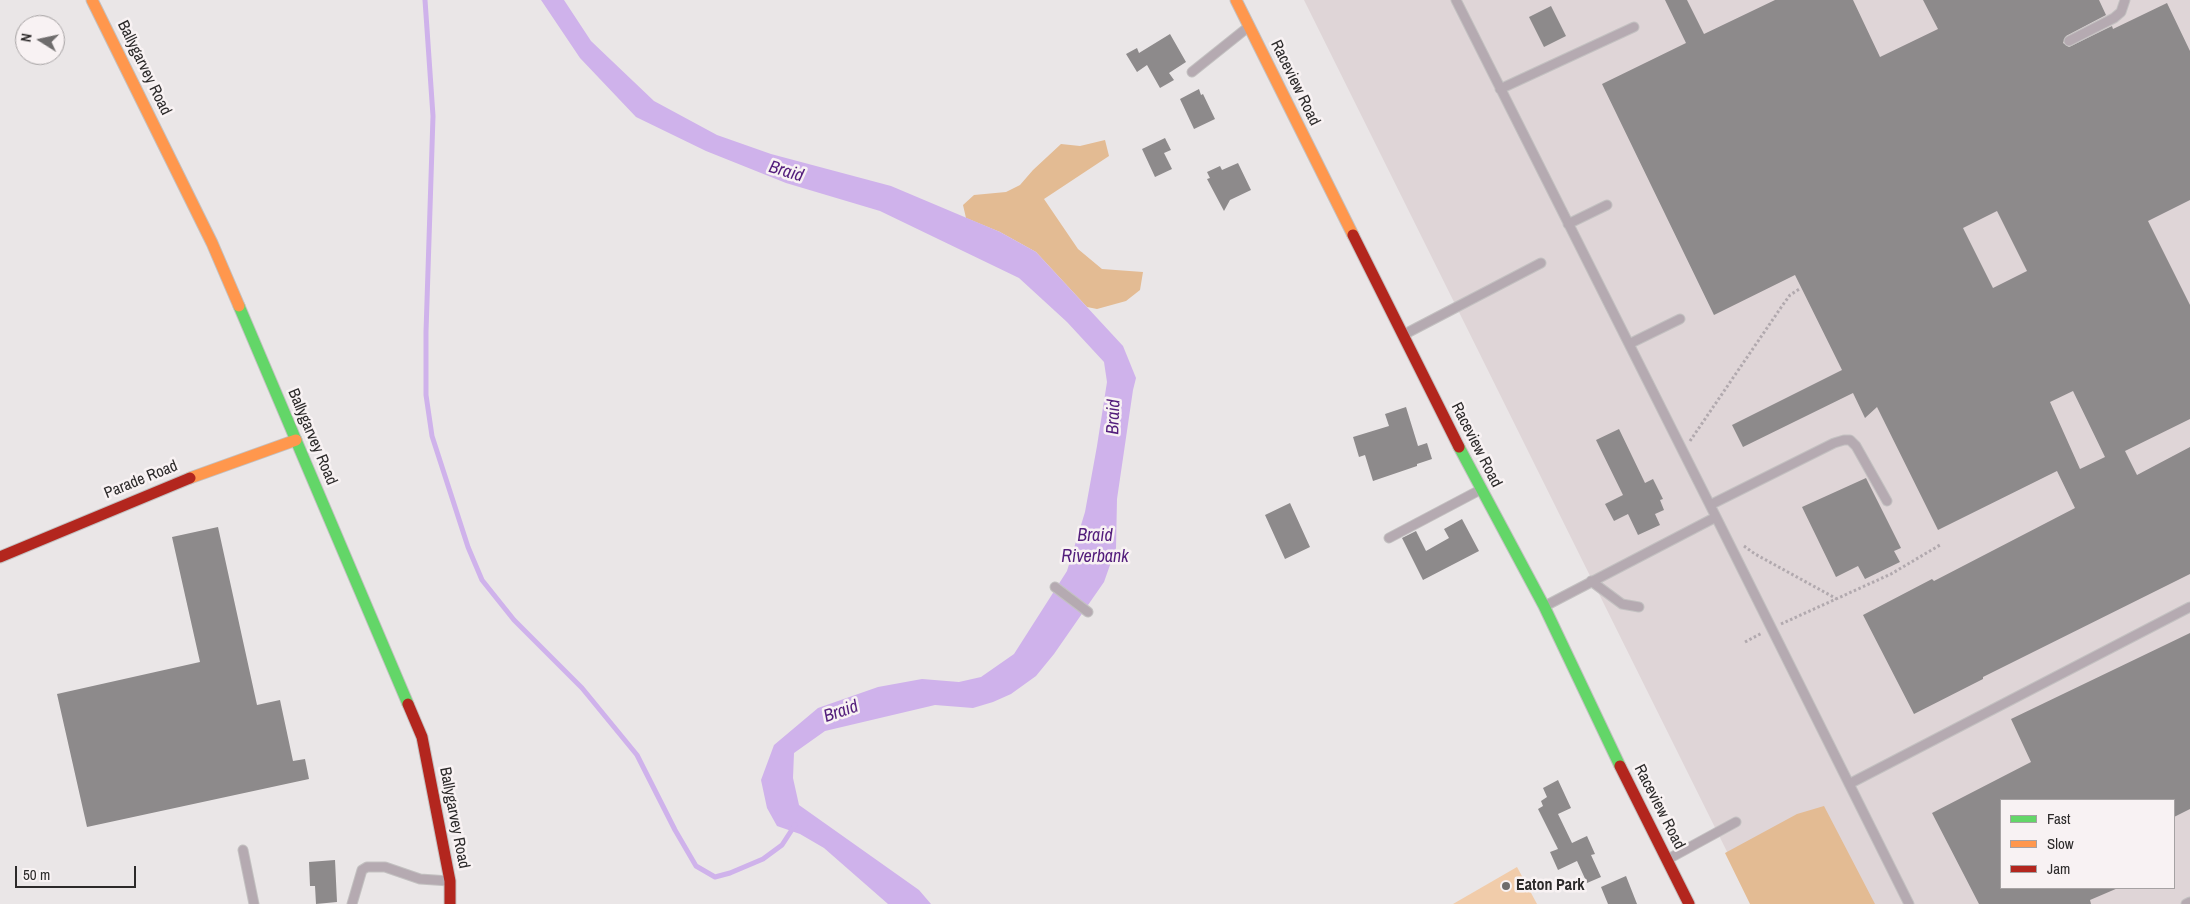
<!DOCTYPE html>
<html>
<head>
<meta charset="utf-8">
<style>
  body { margin:0 }
  #map { position:relative; width:2190px; height:904px; overflow:hidden; background:#eae6e7; font-family:"Archivo Narrow",sans-serif }
  canvas { display:block }
  .legend { position:absolute; left:2000px; top:799px; width:175px; height:90px; box-sizing:border-box; background:#f8f2f3; border:1px solid #a6a2a3; margin:0; padding:6px 9px; list-style:none; font-size:15px; color:#2c2a2a }
  .legend li { display:flex; align-items:center; gap:10px; height:25px }
  .legend b { width:25px; border:1px solid #a6a2a3 }
  .north { position:absolute; left:15px; top:15px; width:50px; height:50px; box-sizing:border-box; background:#f8f2f3; border:1px solid #a6a2a3; border-radius:50%; rotate:280deg; font-size:14px; font-weight:700; line-height:20px; text-align:center; color:#2c2a2a }
  .north::after { content:''; display:block; margin:auto; width:18px; height:22px; background:#6e6c6c; clip-path:polygon(50% 0,100% 100%,50% 72%,0 100%) }
  .scale { position:absolute; left:15px; top:866px; width:121px; height:22px; box-sizing:border-box; border:2px solid #2c2a2a; border-top:0; padding-left:6px; font-size:15px; line-height:18px; white-space:nowrap; color:#2c2a2a; -webkit-text-stroke:4px #f8f2f3; paint-order:stroke }
</style>
</head>
<body>
<div id="map">
<canvas width="2190" height="904"></canvas>
<ul class="legend">
<li><b style="height:6px;background:#63d668"></b>Fast</li>
<li><b style="height:6px;background:#ff974d"></b>Slow</li>
<li><b style="height:6px;background:#b3261e"></b>Jam</li>
</ul>
<div class="north">N</div>
<div class="scale">50 m</div>
</div>
<script>
const ctx = document.querySelector('canvas').getContext('2d');
ctx.lineJoin = 'round';
function fill(path, color) { ctx.fillStyle = color; ctx.fill(path, 'evenodd'); }
const poly = rows => new Path2D(rows.map(r => 'M' + r).join(''));
function strokePath(path, color, width, dash) { ctx.strokeStyle = color; ctx.lineWidth = width; ctx.lineCap = dash ? 'butt' : 'round'; ctx.setLineDash(dash || []); ctx.stroke(path); }
function drawText(font, color, halo, rows, align = 'center') {
  ctx.font = font + ' "Archivo Narrow",sans-serif'; ctx.lineWidth = 5; ctx.setLineDash([]); ctx.textBaseline = 'middle'; ctx.strokeStyle = halo; ctx.fillStyle = color; for (const [text, x, y, turn = 0] of rows) {
    ctx.save(); ctx.translate(x, y); ctx.rotate((+turn || 0) * Math.PI / 180); ctx.textAlign = isNaN(turn) ? turn : align; if (halo) ctx.strokeText(text, 0, 0); ctx.fillText(text, 0, 0); ctx.restore();
  }
}
fill(poly([
  [1304,0,2190,0,2190,904,1753,904],
  [2001,800,2174,800,2174,888,2001,888]
]), '#dfd5d7');
fill(poly([
  [1517,867,1537,904,1453,904]
]), '#f1ccaa');
fill(poly([
  [1105,140,1109,156,1044,199,1078,249,1102,269,1143,272,1140,290,1126,301,1097,309,1087,307,1036,252,1000,232,966,218,963,205,974,195,1006,192,1020,185,1033,170,1061,144,1080,146],
  [1824,806,1875,904,1750,904,1725,853,1797,814]
]), '#e3bb93');
fill(poly([
  [541,0,564,0,591,41,654,101,717,135,771,154,891,186,1000,232,1036,252,1123,346,1136,378,1133,390,1117,499,1116,548,1104,582,1054,654,1036,676,1011,694,993,702,973,708,935,705,825,731,794,753,793,778,799,805,919,890,931,904,888,904,824,848,800,834,777,826,767,808,761,780,774,745,818,708,878,687,922,679,959,682,981,677,1014,654,1067,571,1085,512,1097,446,1107,382,1104,362,1067,322,1019,278,880,211,786,183,706,151,636,117,580,58]
]), '#cfb2eb');
strokePath(poly([
  [425,0,433,116,426,332,426,395,432,436,468,547,482,580,514,620,582,688,637,755,675,830,696,866,715,877,730,873,763,859,782,845,795,825]
]), '#cfb2eb', 5);
fill(poly([
  [1665,0,1687,0,1704,34,1775,0,1853,0,1880,57,1938,29,1923,0,2099,0,2106,15,2066,36,2063,43,2069,47,2112,26,2113,29,2167,3,2190,51,2190,200,2148,221,2190,305,2190,419,2125,451,2137,475,2190,447,2190,574,1983,677,1983,679,1914,714,1863,615,1932,579,1934,581,2075,508,2057,471,1938,530,1877,407,1865,418,1853,393,1743,447,1732,425,1842,370,1795,275,1714,315,1602,84,1686,43],
  [1997,211,2027,271,1993,288,1963,228],
  [2073,391,2105,457,2080,469,2050,402],
  [1551,6,1566,36,1544,47,1529,17],
  [1170,34,1186,62,1169,73,1174,80,1160,88,1147,65,1137,72,1126,54,1137,48,1139,53],
  [1199,89,1201,95,1203,94,1215,119,1194,129,1180,99],
  [1165,138,1171,150,1164,153,1172,169,1155,177,1142,149],
  [1238,163,1251,190,1230,200,1224,211,1207,179,1210,178,1207,172,1220,166,1222,170],
  [1406,407,1418,446,1427,443,1432,459,1417,464,1417,466,1373,481,1365,455,1359,457,1353,437,1389,426,1385,414],
  [1619,429,1645,483,1653,479,1663,499,1660,500,1664,510,1655,514,1660,525,1638,535,1628,514,1614,521,1605,504,1623,495,1596,440],
  [1866,478,1901,548,1894,551,1900,562,1865,579,1858,566,1836,577,1802,507],
  [1290,503,1310,547,1285,559,1265,515],
  [1462,519,1479,551,1423,580,1402,538,1416,531,1426,551,1449,538,1444,529],
  [218,527,257,705,280,700,293,761,305,759,309,779,87,827,57,694,200,662,172,537],
  [2190,633,2190,809,2174,817,2174,800,2001,800,2001,888,2118,888,2090,900,2091,904,1979,904,1932,813,2031,762,2011,719],
  [1558,780,1571,808,1558,814,1572,843,1587,836,1595,854,1591,855,1601,877,1587,883,1577,861,1558,870,1550,852,1558,849,1538,809,1543,806,1541,801,1547,797,1543,788],
  [335,860,337,902,316,904,315,886,310,886,309,862],
  [1626,876,1637,904,1608,904,1601,887]
]), '#8d8a8b');
const lane = poly([
  [1456,0,1716,517,1547,605],
  [2069,41,2114,18,2121,12,2125,0],
  [1192,72,1247,28],
  [1500,89,1634,27],
  [1568,224,1607,205],
  [1405,334,1541,263],
  [1629,344,1680,319],
  [1710,505,1834,443,1844,440,1850,440,1856,446,1887,501],
  [1716,517,1909,904],
  [1389,538,1478,491],
  [1591,581,1622,604,1639,607],
  [1055,587,1088,612],
  [1849,784,2190,607],
  [243,850,254,904],
  [1670,858,1736,822],
  [352,904,362,870,367,867,385,867,420,879,449,881],
  [2186,904,2190,902]
]);
const fast = poly([
  [239,306,408,704],
  [1459,447,1544,606,1620,766]
]);
const slow = poly([
  [92,0,212,243,239,306],
  [1236,0,1353,235],
  [190,478,296,440]
]);
const jam = poly([
  [1353,235,1459,447],
  [0,557,190,478],
  [408,704,422,737,450,881,450,904],
  [1620,766,1689,904]
]);
strokePath(lane, '#c3c1c1', 11);
strokePath(fast, '#c3c1c1', 13);
strokePath(slow, '#c3c1c1', 13);
strokePath(jam, '#c3c1c1', 13);
strokePath(poly([
  [1690,441,1782,306,1790,295,1801,288],
  [1744,546,1755,554,1837,599],
  [1781,624,1891,574,1940,545],
  [1745,642,1762,633]
]), '#b1a9ae', 3, [2.5, 2.5]);
strokePath(lane, '#b5aab1', 9);
strokePath(fast, '#63d668', 11);
strokePath(slow, '#ff974d', 11);
strokePath(jam, '#b3261e', 11);
for (const [x, y, r, color] of [
  [1506,886,5,"#6e6c6c"]
]) { const dot = new Path2D(); dot.arc(x, y, r, 0, 2 * Math.PI); ctx.fillStyle = color; ctx.fill(dot); strokePath(dot, '#f8f2f3', 2); }
drawText('16px', '#2c2a2a', '#f8f2f3', [
  ["Ballygarvey Road",144,68,64],
  ["Raceview Road",1295,83,64],
  ["Ballygarvey Road",312,437,67],
  ["Raceview Road",1476,445,63],
  ["Parade Road",141,480,-22],
  ["Raceview Road",1659,807,63],
  ["Ballygarvey Road",454,818,79]
]);
drawText('bold 16px', '#2c2a2a', '#f8f2f3', [
  ["Eaton Park",1516,886]
], 'left');
drawText('italic 18px', '#521c7b', '#f8f2f3', [
  ["Braid",786,172,17],
  ["Braid",1114,417,-88],
  ["Braid",1095,536],
  ["Riverbank",1095,557],
  ["Braid",841,712,-19]
]);
</script>
</body>
</html>
